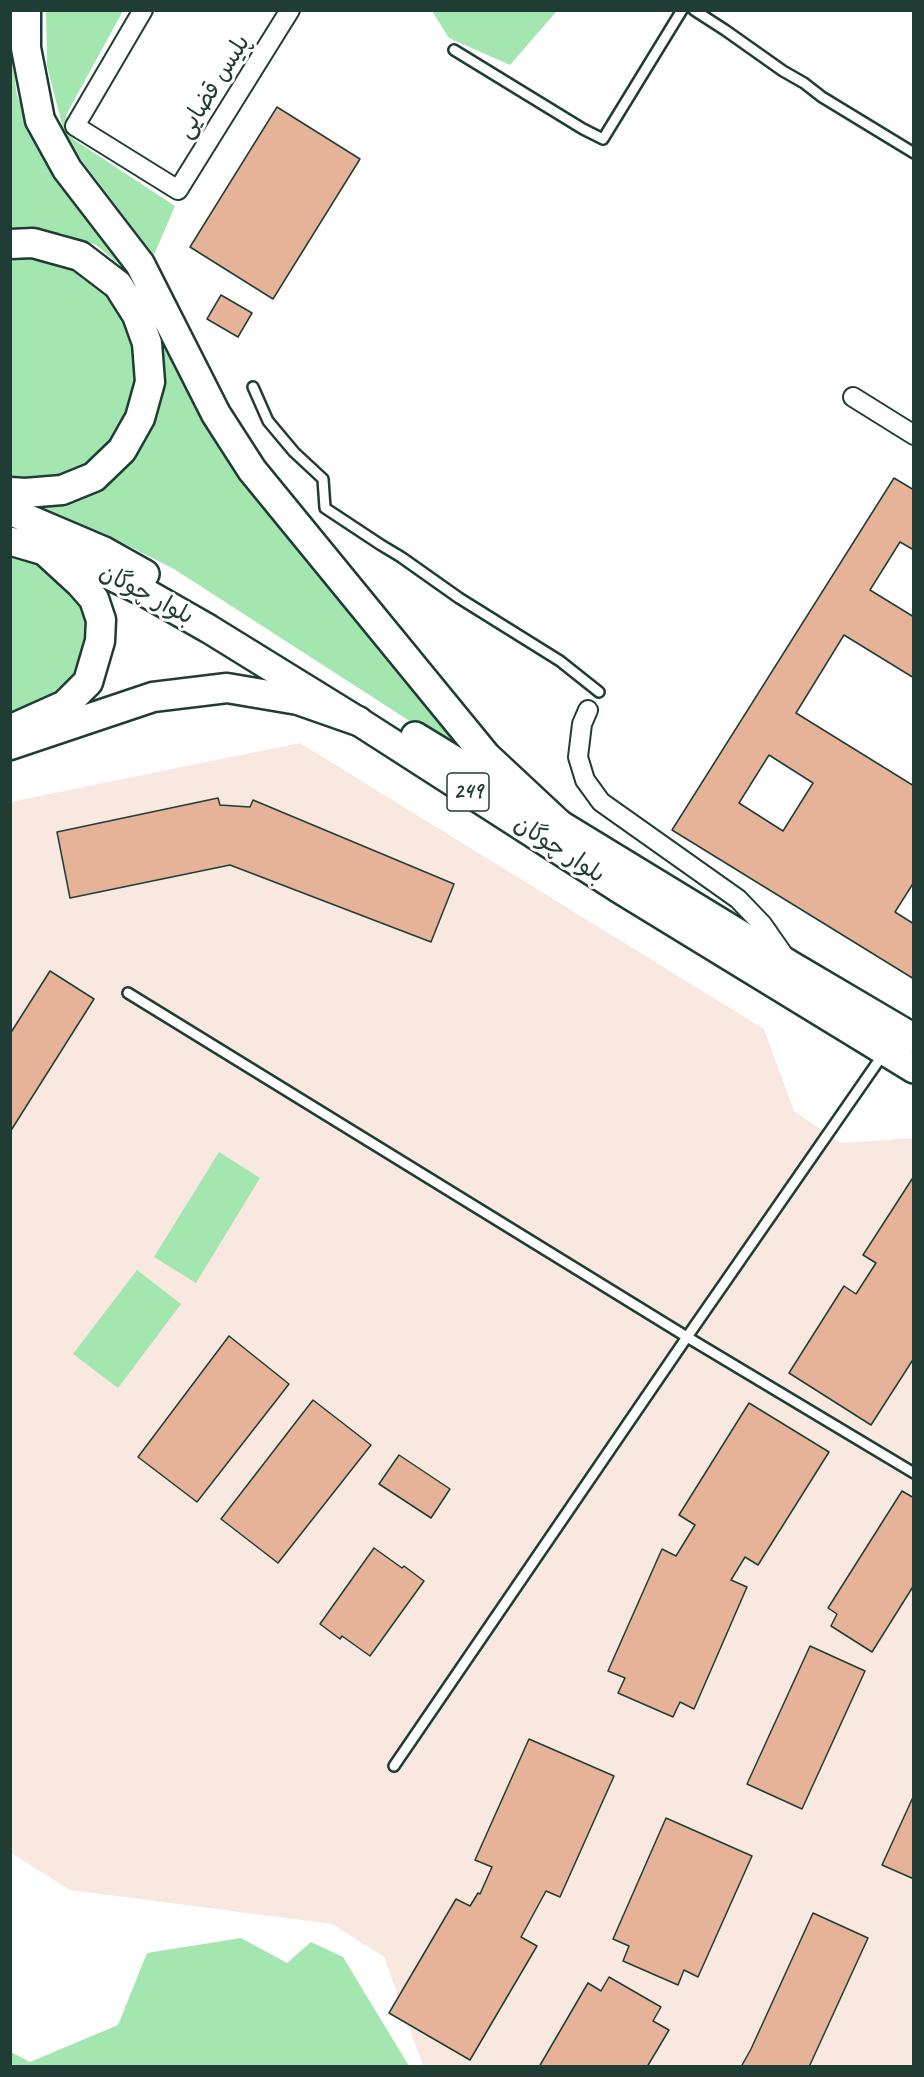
<!DOCTYPE html>
<html>
<head>
<meta charset="utf-8">
<style>
  body { margin:0 }
  #map { position:relative; width:924px; height:2077px; overflow:hidden; background:#fff; font-family:Caveat,sans-serif }
  canvas { display:block }
  .frame { position:absolute; inset:0; border:12px solid #1f3d34; pointer-events:none }
</style>
</head>
<body>
<div id="map">
<canvas width="924" height="2077"></canvas>
<div class="frame"></div>
</div>
<script>
const ctx = document.querySelector('canvas').getContext('2d');
ctx.lineJoin = 'round';
function fill(path, color) { ctx.fillStyle = color; ctx.fill(path, 'evenodd'); }
const poly = rows => new Path2D(rows.map(r => 'M' + r).join(''));
function strokePath(path, color, width, dash) { ctx.strokeStyle = color; ctx.lineWidth = width; ctx.lineCap = dash ? 'butt' : 'round'; ctx.setLineDash(dash || []); ctx.stroke(path); }
function drawText(font, color, halo, rows, align = 'center') {
  ctx.font = font + ' Caveat,"Playpen Sans Arabic",sans-serif'; ctx.lineWidth = 6; ctx.setLineDash([]); ctx.textBaseline = 'middle'; ctx.strokeStyle = halo; ctx.fillStyle = color; for (const [text, x, y, turn = 0] of rows) {
    ctx.save(); ctx.translate(x, y); ctx.rotate((+turn || 0) * Math.PI / 180); ctx.textAlign = isNaN(turn) ? turn : align; if (halo) ctx.strokeText(text, 0, 0); ctx.fillText(text, 0, 0); ctx.restore();
  }
}
fill(poly([
  [300,743,764,1029,794,1111,841,1143,913,1138,913,2066,423,2066,384,1957,332,1924,70,1890,11,1853,10,802]
]), '#f8e8e0');
fill(poly([
  [46,11,123,11,66,115,73,139,175,206,154,255,66,140,47,66],
  [432,11,557,11,510,65,449,38],
  [10,44,17,95,31,132,134,277,96,245,61,233,11,231],
  [10,254,70,260,114,300,126,324,135,349,137,376,134,396,123,425,94,464,62,477,11,482],
  [164,336,195,406,260,502,415,685,470,760,174,569,103,533,30,507,150,428,163,389,162,341],
  [10,558,39,565,67,581,83,606,87,644,73,683,49,703,10,716],
  [219,1152,260,1178,196,1283,154,1257],
  [137,1270,181,1304,118,1388,73,1354],
  [241,1938,287,1963,311,1942,343,1957,409,2066,11,2066,11,2052,30,2062,118,2025,147,1953]
]), '#a4e6af');
const building = poly([
  [277,107,360,159,273,299,190,247,277,107],
  [221,295,252,313,238,337,207,319,221,295],
  [894,478,914,490,914,550,900,542,870,590,914,617,914,678,844,635,796,713,914,786,914,882,895,912,914,924,914,979,672,830,894,478],
  [769,755,813,783,783,831,739,803,769,755],
  [218,798,220,805,250,807,253,800,454,884,431,942,230,865,70,898,57,832,218,798],
  [50,971,94,999,10,1132,10,1034,50,971],
  [914,1176,914,1358,871,1425,789,1373,844,1286,856,1294,876,1263,863,1255,914,1176],
  [229,1336,289,1384,197,1502,138,1457,229,1336],
  [313,1400,371,1445,278,1563,221,1519,313,1400],
  [749,1403,829,1452,758,1565,745,1557,731,1580,747,1587,694,1709,680,1702,673,1717,618,1693,625,1678,608,1671,662,1549,676,1556,695,1525,679,1515,749,1403],
  [399,1455,450,1489,431,1518,379,1484,399,1455],
  [902,1491,914,1498,914,1585,872,1652,831,1626,837,1614,828,1608,902,1491],
  [374,1548,402,1568,404,1566,424,1581,370,1656,342,1636,340,1639,320,1624,374,1548],
  [810,1646,865,1671,802,1809,747,1784,810,1646],
  [529,1739,614,1776,560,1897,546,1891,521,1937,537,1946,470,2060,389,2013,456,1899,470,1906,478,1893,480,1894,492,1867,475,1860,529,1739],
  [914,1795,914,1879,882,1865,914,1795],
  [666,1818,752,1856,698,1977,684,1970,678,1985,623,1961,629,1946,613,1939,666,1818],
  [813,1913,868,1938,809,2067,741,2067,751,2049,813,1913],
  [609,1977,661,2007,653,2021,669,2030,647,2067,539,2067,588,1983,601,1991,609,1977]
]);
fill(building, '#e6b399');
strokePath(building, '#1f3d34', 1.5);
const service = poly([
  [694,10,725,30,783,71,804,83,822,97,914,153],
  [454,50,583,129,603,139,682,10],
  [253,387,268,421,294,452,323,479,325,508,381,545,401,557,459,598,560,661,599,692],
  [128,993,687,1337,914,1473],
  [394,1766,687,1337,884,1053]
]);
const minor = poly([
  [143,10,75,126,178,190,290,10],
  [853,397,914,435],
  [588,710,582,724,578,757,585,780,601,802,738,899,762,924,785,957]
]);
const primary = poly([
  [10,511,104,551,145,574],
  [10,541,82,562,146,593,209,629,358,721,618,888,914,1069],
  [415,736,792,966,914,1038]
]);
const trunk = poly([
  [26,10,26,48,40,120,67,169,140,264,216,414,252,470,486,756,561,826],
  [10,244,33,243,80,256,118,285,137,315,147,343,150,382,140,418,122,450,94,477,62,490,25,493,10,492],
  [18,726,65,705,88,682,100,641,101,620,94,599,80,583,43,549],
  [10,745,153,697,227,688,298,700,358,721]
]);
strokePath(service, '#1f3d34', 14);
strokePath(minor, '#1f3d34', 22);
strokePath(primary, '#1f3d34', 32);
strokePath(trunk, '#1f3d34', 33);
strokePath(service, '#fff', 9);
strokePath(minor, '#fff', 18);
strokePath(primary, '#fff', 27);
strokePath(trunk, '#fff', 28);
for (const [x, y, w] of [
  [468,792,42]
]) { const box = new Path2D(); box.roundRect(x - w / 2, y - 19, w, 38, 4.5); ctx.fillStyle = '#fff'; ctx.fill(box); strokePath(box, '#1f3d34', 1.5); }
drawText('bold 22px', '#1f3d34', null, [
  ["249",468,792]
]);
drawText('24px', '#1f3d34', '#fff', [
  ["پلیس قضایی",214,87,-58],
  ["بلوار چوگان",146,595,28],
  ["بلوار چوگان",559,850,33]
]);
</script>
</body>
</html>
